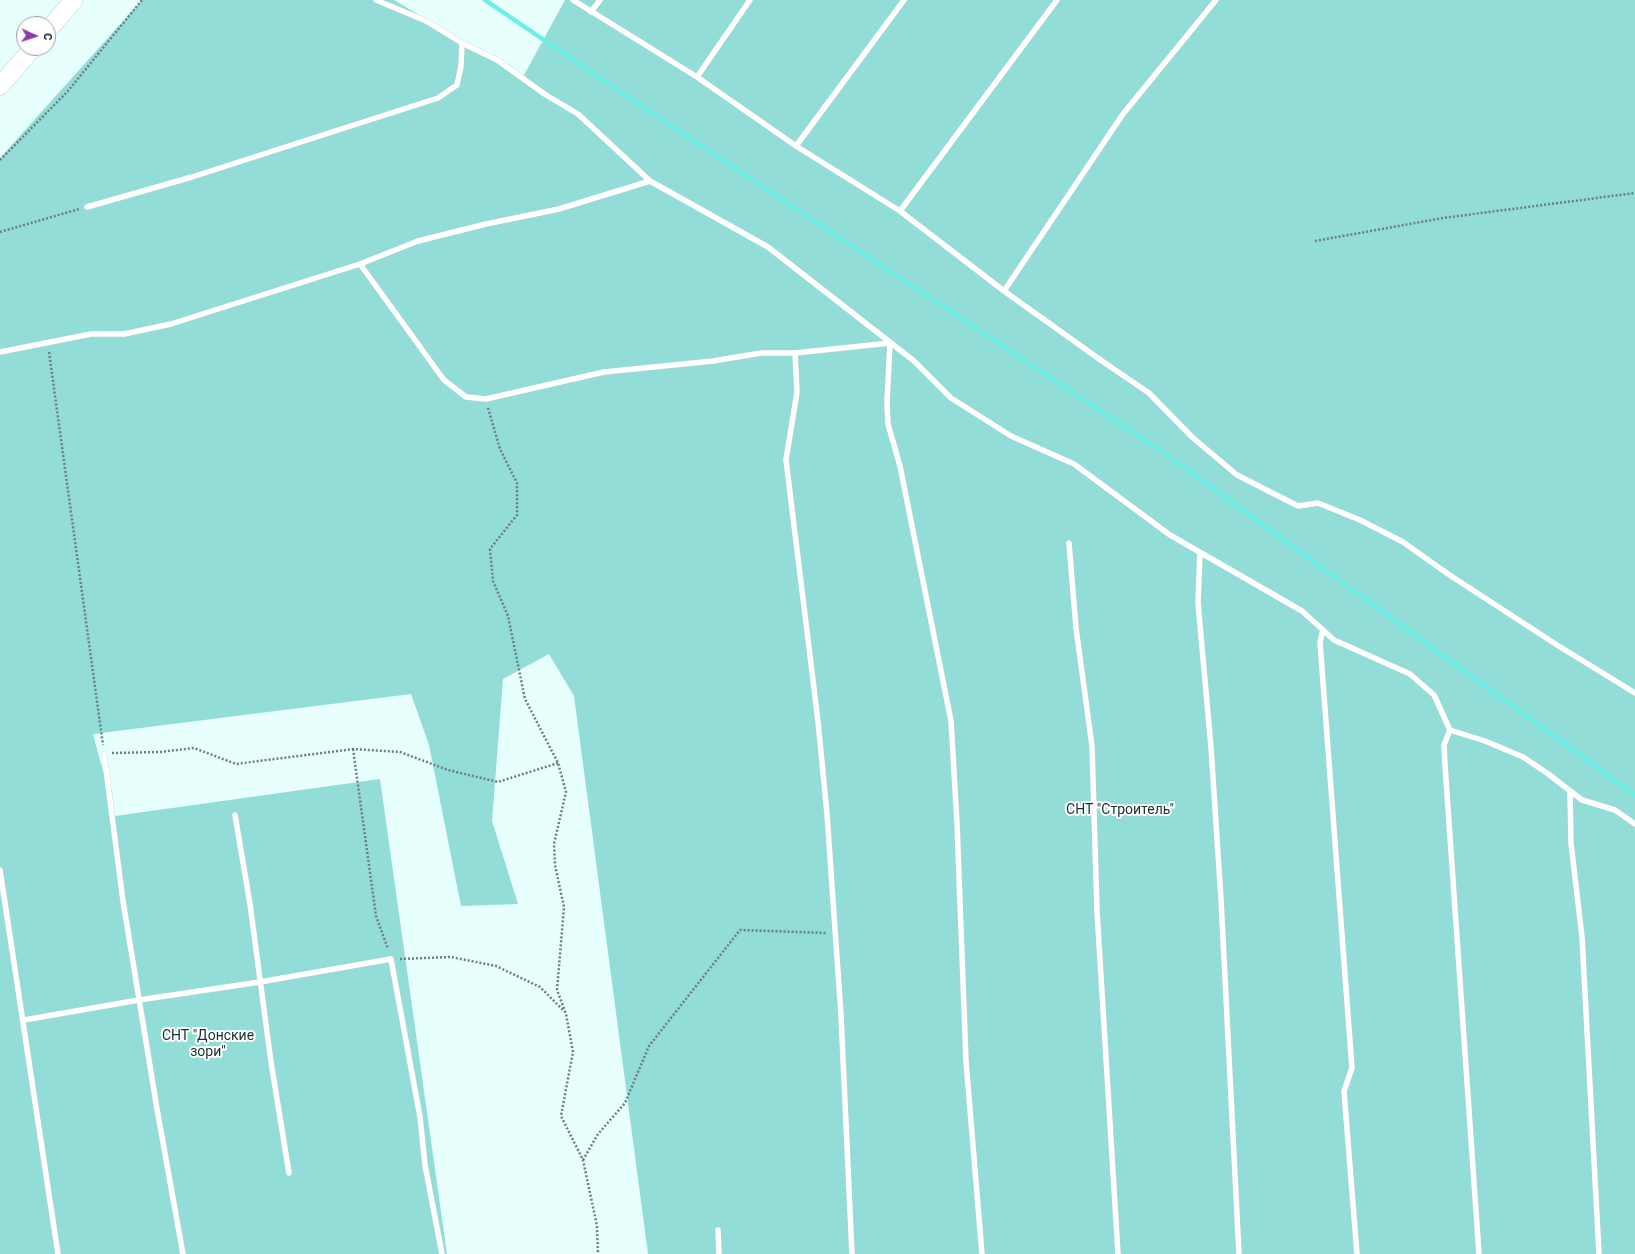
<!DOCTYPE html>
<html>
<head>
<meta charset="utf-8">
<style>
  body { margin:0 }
  #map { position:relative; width:1635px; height:1254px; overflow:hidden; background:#e7fffd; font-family:Roboto,sans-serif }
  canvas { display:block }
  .north { position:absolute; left:16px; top:16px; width:40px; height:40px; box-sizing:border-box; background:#fff; border:1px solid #9ea1a1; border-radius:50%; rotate:93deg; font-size:11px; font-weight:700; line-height:16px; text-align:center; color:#0c1413 }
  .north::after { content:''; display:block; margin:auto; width:14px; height:18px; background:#8c3baa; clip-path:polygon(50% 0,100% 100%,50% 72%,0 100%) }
</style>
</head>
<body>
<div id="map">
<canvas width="1635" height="1254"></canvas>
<div class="north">С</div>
</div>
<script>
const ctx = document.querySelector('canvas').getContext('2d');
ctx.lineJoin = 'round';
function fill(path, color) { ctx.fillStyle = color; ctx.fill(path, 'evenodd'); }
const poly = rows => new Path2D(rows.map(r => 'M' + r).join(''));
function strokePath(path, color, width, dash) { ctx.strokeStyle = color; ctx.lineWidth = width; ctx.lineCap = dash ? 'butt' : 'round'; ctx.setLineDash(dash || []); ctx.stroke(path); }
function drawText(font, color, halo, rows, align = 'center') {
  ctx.font = font + ' Roboto,sans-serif'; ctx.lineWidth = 4; ctx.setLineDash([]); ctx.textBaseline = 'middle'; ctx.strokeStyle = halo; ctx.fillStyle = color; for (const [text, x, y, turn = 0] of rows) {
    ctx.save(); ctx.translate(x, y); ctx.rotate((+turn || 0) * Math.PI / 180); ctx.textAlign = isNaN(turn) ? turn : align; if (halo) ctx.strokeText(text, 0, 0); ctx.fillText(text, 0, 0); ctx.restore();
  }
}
fill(poly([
  [142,0,394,0,523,77,565,0,1635,0,1635,1254,648,1254,574,696,549,654,503,679,492,821,518,904,461,906,429,745,411,694,93,734,115,816,380,779,447,1254,0,1254,0,158]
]), '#92ddd8');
strokePath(poly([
  [485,0,650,112,1164,453,1635,795]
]), '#6cefe7', 4.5);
const service = poly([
  [376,0,426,21,462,43,497,60,546,95,578,114,650,181,768,247,914,361,951,398,1011,436,1074,464,1170,535,1302,611,1334,640,1410,674,1434,695,1450,730,1485,741,1523,757,1547,773,1582,800,1615,810,1635,824],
  [573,0,697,77,796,146,900,211,1004,291,1102,361,1149,393,1192,437,1237,475,1298,506,1318,503,1360,520,1403,542,1448,574,1557,645,1635,693],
  [591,12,600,0],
  [697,77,750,0],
  [796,146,904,0],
  [87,207,192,177,438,98,457,85,461,66,462,43],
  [900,211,1057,0],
  [360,264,444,380,466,397,486,399,604,372,713,361,761,353,795,353,890,343],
  [1004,291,1123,114,1216,0],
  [890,343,887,402,888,424,900,466,951,721,957,823,966,1061,982,1254],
  [0,352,91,334,124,334,171,324,360,264,418,241,486,224,559,209,650,181],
  [795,353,797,392,786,460,818,721,827,814,841,1015,852,1254],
  [1069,543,1076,628,1092,746,1097,911,1118,1254],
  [1200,553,1198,603,1211,747,1221,899,1239,1254],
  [1323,630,1320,642,1352,1068,1344,1091,1357,1254],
  [1450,730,1444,745,1445,765,1479,1254],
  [104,754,123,901,157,1109,183,1254],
  [1570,791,1571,843,1582,937,1599,1254],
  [235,815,250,904,271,1062,289,1173],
  [0,870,58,1254],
  [24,1020,139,1000,260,982,391,959,420,1117,425,1165,442,1254],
  [718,1230,719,1254]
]);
const primary = poly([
  [48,30,74,0],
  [0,86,33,48]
]);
strokePath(service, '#b7cecc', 6);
strokePath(primary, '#b7cecc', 19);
strokePath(poly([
  [0,160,68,91,142,0],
  [0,232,79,209],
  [1315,241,1443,218,1635,193],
  [49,352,103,745],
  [488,408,500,449,517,483,517,515,490,549,493,581,508,616,525,699,558,763,566,792,554,844,555,865,564,907,557,990,566,1014,573,1052,561,1116,583,1160,597,1226,598,1254],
  [353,749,376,916,388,949],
  [112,753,160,752,194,748,236,764,353,749,400,752,448,770,498,782,558,763],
  [400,959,451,957,496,966,540,987,565,1012],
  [583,1160,598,1134,625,1103,649,1046,740,930,827,933]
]), '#6f7e7d', 2.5, [2, 2]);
strokePath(service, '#fff', 5.5);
strokePath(primary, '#fff', 18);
drawText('14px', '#182f2d', '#fff', [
  ["СНТ \"Строитель\"",1120,810],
  ["СНТ \"Донские",208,1036],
  ["зори\"",208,1052]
]);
</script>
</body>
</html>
